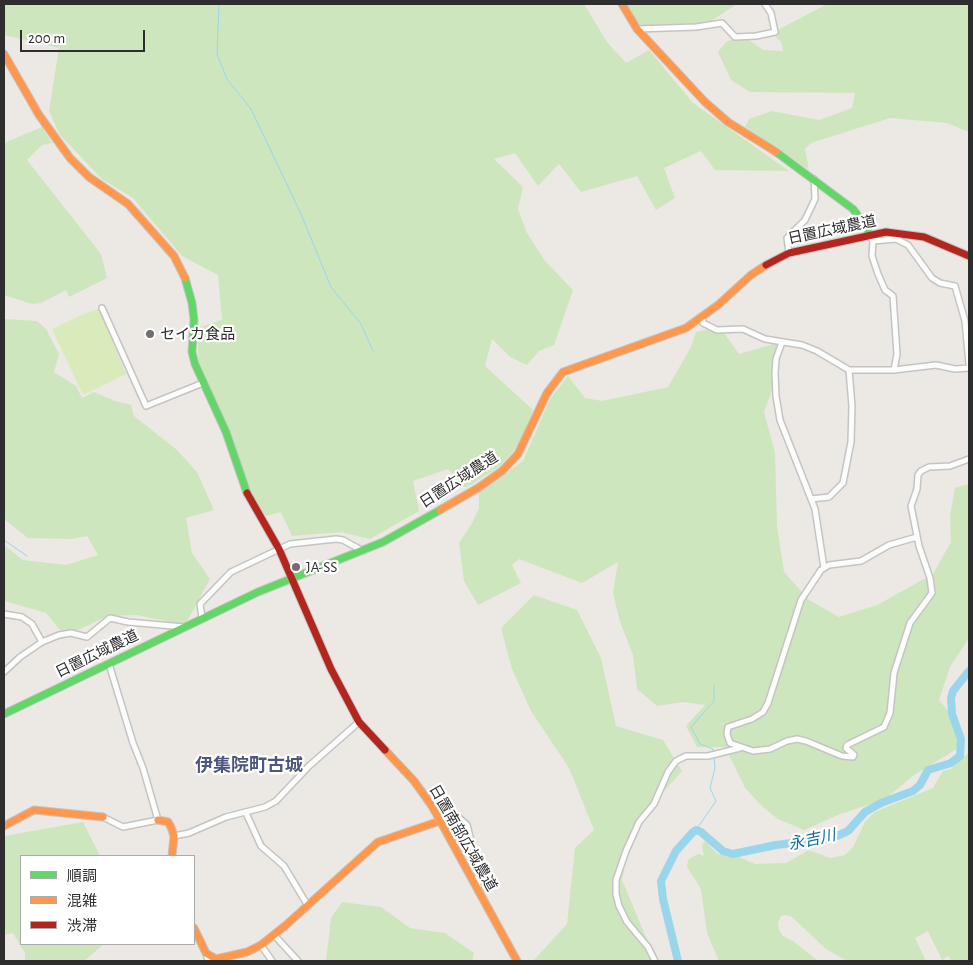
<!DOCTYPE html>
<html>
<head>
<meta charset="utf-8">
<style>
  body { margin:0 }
  #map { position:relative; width:973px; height:965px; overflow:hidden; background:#ece8e4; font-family:"Alegreya Sans","Noto Sans JP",sans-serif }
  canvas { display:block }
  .frame { position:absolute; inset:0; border:5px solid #2e2e2e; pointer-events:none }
  .legend { position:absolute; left:20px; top:855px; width:175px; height:90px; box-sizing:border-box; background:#fff; border:1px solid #ababab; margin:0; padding:6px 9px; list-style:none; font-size:15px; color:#2e2e2e }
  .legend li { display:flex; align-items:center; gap:10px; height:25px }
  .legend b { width:25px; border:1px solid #ababab }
  .scale { position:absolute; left:20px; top:30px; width:125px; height:22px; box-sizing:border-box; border:2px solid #2e2e2e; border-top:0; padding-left:6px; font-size:15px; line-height:18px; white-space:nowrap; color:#2e2e2e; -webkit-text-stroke:4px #fff; paint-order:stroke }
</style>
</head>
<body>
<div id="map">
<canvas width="973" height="965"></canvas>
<div class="frame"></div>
<ul class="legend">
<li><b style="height:6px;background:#63d668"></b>順調</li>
<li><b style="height:6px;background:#ff974d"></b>混雑</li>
<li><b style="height:6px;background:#b3261e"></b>渋滞</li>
</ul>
<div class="scale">200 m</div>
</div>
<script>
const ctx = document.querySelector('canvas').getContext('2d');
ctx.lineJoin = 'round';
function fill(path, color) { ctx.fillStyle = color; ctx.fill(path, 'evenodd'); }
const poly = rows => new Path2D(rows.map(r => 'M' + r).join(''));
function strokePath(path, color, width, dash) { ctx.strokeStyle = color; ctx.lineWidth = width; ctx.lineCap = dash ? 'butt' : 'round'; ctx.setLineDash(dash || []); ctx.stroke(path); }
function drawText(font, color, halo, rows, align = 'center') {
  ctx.font = font + ' "Alegreya Sans","Noto Sans JP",sans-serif'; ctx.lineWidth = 4.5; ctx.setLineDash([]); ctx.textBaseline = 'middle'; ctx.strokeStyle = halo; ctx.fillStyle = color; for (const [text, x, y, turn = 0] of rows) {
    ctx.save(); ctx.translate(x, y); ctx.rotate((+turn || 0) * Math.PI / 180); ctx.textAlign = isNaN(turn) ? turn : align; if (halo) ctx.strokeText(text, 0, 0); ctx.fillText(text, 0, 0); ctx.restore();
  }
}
fill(poly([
  [4,4,584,4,607,42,626,63,649,50,693,103,789,171,715,170,701,151,664,168,675,198,656,210,637,176,581,192,559,164,538,186,515,153,494,159,523,187,518,209,527,233,545,261,573,290,554,345,539,351,527,365,510,357,492,339,485,366,533,410,524,433,513,452,499,467,467,487,464,487,448,469,413,481,419,511,370,539,341,532,292,536,281,512,266,516,256,503,217,402,199,367,197,328,222,320,218,275,182,256,133,198,102,179,60,135,49,111,59,48,4,35],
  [627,4,737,4,708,23,670,28,641,25,632,16],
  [827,4,969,4,969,132,947,123,890,118,811,143,805,149,809,170,745,127,749,119,772,111,819,120,852,108,855,93,750,92,731,80,718,52,726,42,742,35,763,50,783,51,781,42,772,33],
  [42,127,52,143,42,145,27,160,101,254,107,278,69,297,66,290,41,303,32,304,4,295,4,143],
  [4,319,37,321,46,329,59,354,54,372,76,386,82,398,94,392,115,401,131,405,134,416,177,450,197,472,214,510,186,518,192,553,210,579,185,625,137,615,108,616,65,636,46,613,4,601,4,545,23,560,66,565,98,555,87,536,71,539,28,538,4,519],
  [719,326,739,354,781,342,774,385,764,412,775,453,777,526,784,572,809,600,839,617,877,605,933,574,951,542,950,515,955,488,969,484,969,638,950,667,939,700,959,724,960,747,914,775,885,799,838,815,804,830,778,819,764,808,745,788,725,747,697,747,686,726,705,705,683,702,657,706,637,689,633,655,620,622,613,593,618,562,582,583,519,559,512,565,521,583,478,605,464,581,459,543,471,525,479,508,479,492,523,461,550,399,568,376,585,398,602,401,668,387,691,347,696,332],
  [534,595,577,610,601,658,616,726,663,740,682,771,632,827,622,880,656,961,533,961,567,924,575,848,594,830,569,768,531,711,512,669,501,628],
  [969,752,969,961,952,961,948,956,942,960,928,931,915,938,926,961,847,961,826,949,792,917,786,915,781,916,778,923,779,930,783,936,793,941,818,961,719,961,707,933,701,889,687,867,688,860,694,856,699,854,704,856,702,845,705,841,718,854,739,857,755,864,786,863,809,850,830,858,845,855,853,847,865,822,875,812,933,788,943,771,951,769],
  [83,822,100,856,21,856,21,944,104,944,84,961,25,961,25,953,13,933,4,935,4,836],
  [342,902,381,907,410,928,445,933,474,953,472,961,326,961,331,918]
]), '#cee6be');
fill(poly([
  [99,309,126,374,83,395,52,329,86,313]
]), '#d9eabb');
strokePath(poly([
  [219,4,217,54,227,79,251,109,301,214,331,287,361,324,373,351],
  [4,540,27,556],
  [713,752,713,749,700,744,691,727,714,701,714,685],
  [696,830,716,801,710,788,715,768,714,756]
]), '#99d6ec', 1);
strokePath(poly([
  [678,961,663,899,661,881,676,851,693,832,696,830,701,832,723,851,733,854,776,845,832,838,848,831,865,812,881,803,913,791,920,785,928,770,951,763,960,756,961,739,952,714,951,698,953,691,969,671]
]), '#99d6ec', 8);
const street = poly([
  [637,29,696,27,722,23,735,37,756,36,775,32,771,13,765,4],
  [869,235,873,241,896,239,908,245,932,278,940,283,955,286,965,321,969,364],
  [873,241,872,256,878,274,885,290,893,296,897,354,894,370],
  [789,253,787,238,805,220,815,199,814,179],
  [102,308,146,406,203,383],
  [702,318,703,323,717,330,743,329,765,339,802,345,817,351,849,370,894,370,936,365,955,369,969,368],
  [782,342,776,359,775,373,776,396,780,420,815,509,824,568],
  [811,499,829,497,843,483,851,442,852,406,849,370],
  [917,537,889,545,861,561,829,565,821,570,801,600,768,703,763,712,752,719,728,727,727,734,730,743,753,751,770,749,787,741,797,739,806,741,842,756,853,757,854,755,846,748,847,745,884,727,890,713,894,673,910,623,932,593,930,578,919,546,911,506,917,489,918,475,921,471,929,467,950,466,969,459],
  [4,614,22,617,32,624,42,642],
  [202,618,200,604,231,572,290,544,336,539,343,540,363,551],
  [4,672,20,657,42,642,59,635,71,633,87,637,110,618,128,622,184,627],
  [246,813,261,846,284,866,308,906],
  [103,817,123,827,158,820,143,768,133,743,109,664],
  [440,821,456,815,467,825,478,869,478,891],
  [174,836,189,833,226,817,265,807,276,801,309,766,359,722],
  [274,935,298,961],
  [261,945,272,961],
  [206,953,208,961],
  [655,961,648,947,627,922,619,906,616,894,616,880,626,851,639,822,654,804,668,772,676,761,686,756,708,756,740,748]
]);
const fast = poly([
  [776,152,853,209,866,226,869,235],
  [185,278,192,303,194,320,192,352,195,364,226,432,247,493],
  [4,714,258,592,383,542,440,510]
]);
const slow = poly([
  [622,4,637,29,705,102,728,122,776,152],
  [4,54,39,115,70,158,89,177,128,204,174,256,185,278],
  [440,510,478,488,502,471,518,454,547,393,563,372,686,328,718,305,751,275,766,265],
  [385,750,414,781,432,806,517,961],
  [158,820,168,822,171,827,174,836,172,856],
  [4,826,34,810,103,817],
  [194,928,206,953,216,959,247,952,261,945,286,925,378,842,440,821]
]);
const jam = poly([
  [766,265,789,253,886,232,924,237,969,256],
  [247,493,279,549,331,669,359,722,385,750]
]);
strokePath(street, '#c5c4c5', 8);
strokePath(fast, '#c5c4c5', 9);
strokePath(slow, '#c5c4c5', 9);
strokePath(jam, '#c5c4c5', 9);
strokePath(street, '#fcfcfb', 5);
strokePath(fast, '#63d668', 7);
strokePath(slow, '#ff974d', 7);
strokePath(jam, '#b3261e', 7);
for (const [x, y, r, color] of [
  [150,334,5,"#706f6e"],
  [296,567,5,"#706f6e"]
]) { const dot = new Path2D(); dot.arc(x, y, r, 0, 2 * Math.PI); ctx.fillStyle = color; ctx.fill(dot); strokePath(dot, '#fff', 2); }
drawText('15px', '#2e2e2e', '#fff', [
  ["日置広域農道",832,230,-12],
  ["日置広域農道",459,480,-33],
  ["日置広域農道",97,654,-26],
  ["日置南部広域農道",463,838,60]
]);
drawText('15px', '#2e2e2e', '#fff', [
  ["セイカ食品",160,334],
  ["JA-SS",306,567]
], 'left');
drawText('italic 16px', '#0d6fa3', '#fff', [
  ["永吉川",812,840,-12]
]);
drawText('bold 18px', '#4d5680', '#fff', [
  ["伊集院町古城",249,766]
]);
</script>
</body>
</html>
